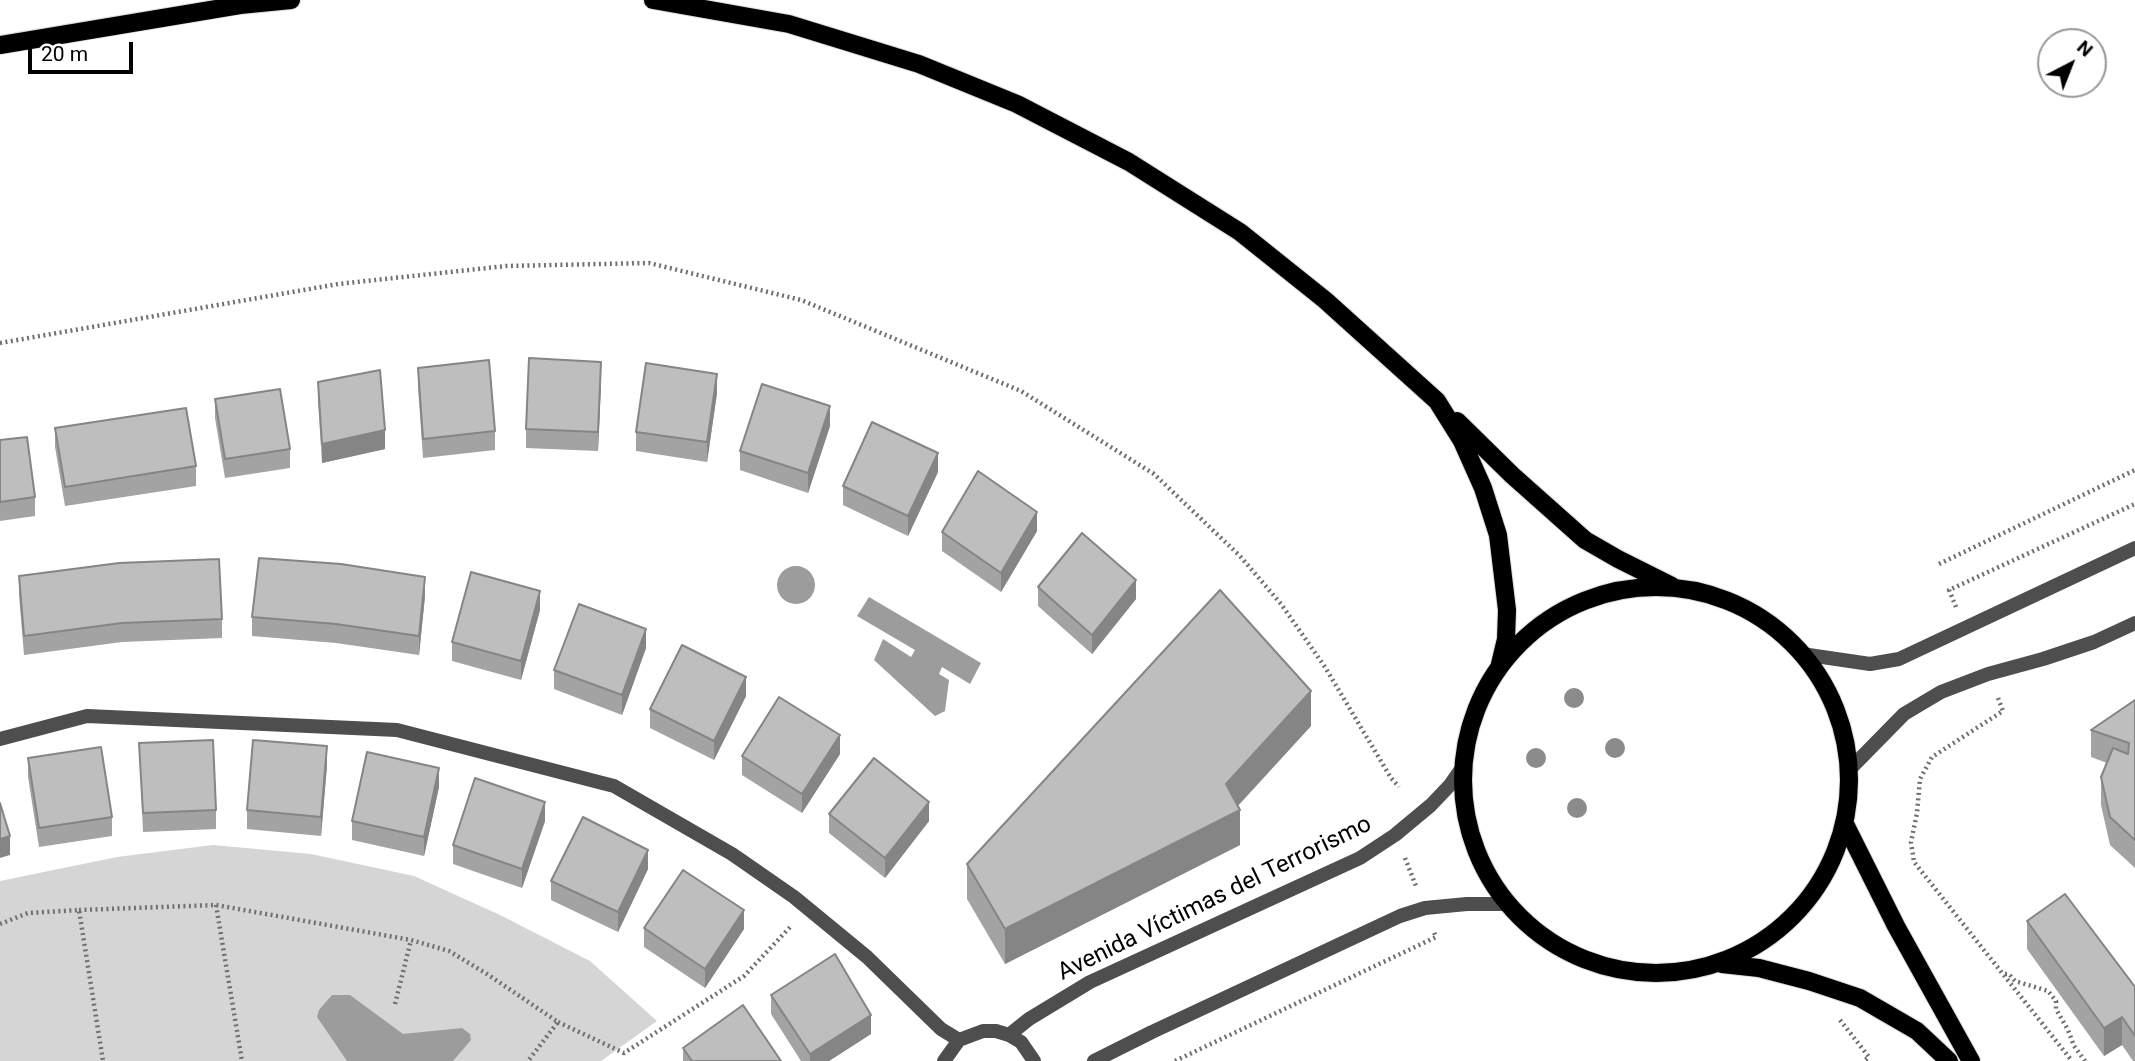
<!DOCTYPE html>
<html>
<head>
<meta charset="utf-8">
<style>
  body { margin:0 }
  #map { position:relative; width:2135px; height:1061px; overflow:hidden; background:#fff; font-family:Roboto,sans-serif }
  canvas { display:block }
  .north { position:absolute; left:2037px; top:28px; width:70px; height:70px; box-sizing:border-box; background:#fff; border:2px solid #999; border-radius:50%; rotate:42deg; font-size:19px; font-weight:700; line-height:28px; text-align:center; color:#000 }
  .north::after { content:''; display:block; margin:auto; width:24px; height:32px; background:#000; clip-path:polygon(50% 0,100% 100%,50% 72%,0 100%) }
  .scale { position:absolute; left:28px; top:42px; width:105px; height:32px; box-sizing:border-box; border:4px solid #000; border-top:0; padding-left:9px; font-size:21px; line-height:24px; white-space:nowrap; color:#000; -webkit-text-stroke:5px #fff; paint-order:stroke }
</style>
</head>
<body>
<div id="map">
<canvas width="2135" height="1061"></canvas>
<div class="north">N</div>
<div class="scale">20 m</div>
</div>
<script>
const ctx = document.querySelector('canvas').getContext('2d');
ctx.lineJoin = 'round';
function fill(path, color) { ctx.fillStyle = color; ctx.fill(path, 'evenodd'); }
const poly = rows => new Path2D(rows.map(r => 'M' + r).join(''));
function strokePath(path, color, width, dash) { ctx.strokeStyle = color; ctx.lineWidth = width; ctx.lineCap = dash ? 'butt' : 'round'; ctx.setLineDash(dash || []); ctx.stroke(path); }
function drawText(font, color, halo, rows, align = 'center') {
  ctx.font = font + ' Roboto,sans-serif'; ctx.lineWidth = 5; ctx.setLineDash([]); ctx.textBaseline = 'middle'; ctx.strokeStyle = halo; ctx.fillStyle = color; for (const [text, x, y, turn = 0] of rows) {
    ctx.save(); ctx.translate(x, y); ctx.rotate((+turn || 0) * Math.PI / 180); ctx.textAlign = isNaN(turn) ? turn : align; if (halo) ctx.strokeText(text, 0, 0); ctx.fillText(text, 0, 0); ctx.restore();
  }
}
fill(poly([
  [213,845,311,854,414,876,500,915,590,961,657,1021,601,1061,0,1061,0,881,117,857]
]), '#d5d5d5');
fill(poly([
  '777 585a19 19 0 1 1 38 0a19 19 0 1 1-38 0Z',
  [869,597,981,663,970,684,942,667,939,674,949,680,945,711,935,716,874,660,883,639,911,657,915,650,857,616],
  [332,995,350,995,403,1034,462,1028,470,1034,471,1040,453,1061,347,1061,317,1017,319,1010]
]), '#9c9c9c');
const primary = poly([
  [653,0,789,24,919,64,1017,104,1129,162,1240,232,1325,300,1437,401,1462,441,1483,488,1498,535,1507,610,1506,639,1500,664],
  [0,45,240,5,291,0],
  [1457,421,1512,475,1585,540,1618,559,1672,586],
  '1463 780a193 193 0 1 1 386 0a193 193 0 1 1-386 0Z',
  [1845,824,1896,926,1971,1061],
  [1722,964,1759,968,1809,981,1860,998,1917,1031,1949,1061]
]);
strokePath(primary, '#dbdbdb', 20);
strokePath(poly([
  [0,343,338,284,506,266,649,263,801,300,1021,391,1154,474,1240,556,1281,604,1325,667,1391,778,1399,787],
  [1939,564,2135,470],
  [1956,607,1949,590,2135,504],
  [1998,698,2003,711,1932,757,1920,779,1917,813,1911,842,1914,862,2072,1061],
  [1405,858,1416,886],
  [216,905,242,1061],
  [79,910,216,905,411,940,449,951,487,974,558,1022,528,1061],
  [0,924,28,913,79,910,103,1061],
  [2005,974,2009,974,2015,981,2048,991,2056,1001,2056,1009,2068,1030,2074,1046,2085,1061],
  [395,1004,411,940],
  [1840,1020,1869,1057,1864,1061],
  [558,1022,624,1053,744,976,792,925],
  [1175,1061,1436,937,1433,930]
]), '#707070', 4.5, [2, 3.5]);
strokePath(poly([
  [1802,654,1870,664,1899,659,2135,548],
  [0,739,87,716,397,730,614,786,732,854,794,897,867,957,941,1029,959,1040],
  [1849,770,1904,714,1941,692,1988,674,2043,659,2094,642,2135,623],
  [1009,1035,1029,1019,1090,982,1360,858,1395,835,1431,805,1450,785,1464,765],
  [944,1061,959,1040,983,1031,996,1031,1009,1035,1021,1042,1034,1061],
  [1094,1061,1152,1032,1400,916,1425,908,1467,904,1509,904]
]), '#4e4e4e', 14);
strokePath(primary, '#000', 18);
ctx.fillStyle = '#8b8b8b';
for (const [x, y] of [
  [1574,698],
  [1615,748],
  [1536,758],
  [1577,808]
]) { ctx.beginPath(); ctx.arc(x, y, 10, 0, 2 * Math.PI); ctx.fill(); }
fill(poly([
  [418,368,495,431,495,450,423,458,418,387],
  [601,381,598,451,526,448,526,429],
  [318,382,385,449,322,463,318,401],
  [717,393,707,462,636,451,636,432],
  [215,399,290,449,290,468,225,478,215,418],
  [830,426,808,493,740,470,740,451],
  [55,428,196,466,196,486,65,506,55,447],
  [0,440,35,497,35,516,0,521],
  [938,472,908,536,843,505,843,486],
  [1037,531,1001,592,942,551,942,532],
  [19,576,222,619,222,638,122,642,24,655,19,595],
  [1038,587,1136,599,1092,654,1038,606],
  [425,596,419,655,336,643,252,636,252,617],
  [540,610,521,680,452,661,452,642],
  [646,648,622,715,554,689,554,670],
  [746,696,714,760,650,728,650,709],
  [2135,700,2135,868,2110,845,2101,805,2101,777,2107,763,2091,757,2091,730],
  [1311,726,1238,806,1240,845,1005,964,967,899,967,864],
  [139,743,216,810,216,829,143,832],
  [840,754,802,813,742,775,742,756],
  [28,758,112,817,112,836,39,847,28,777],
  [327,765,321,836,247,829,247,810],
  [439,787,424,856,352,840,352,821],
  [829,814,929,821,885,878,829,833],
  [545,821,522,888,453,864,453,845],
  [648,869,618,932,551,900,551,881],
  [2027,921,2135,987,2135,1061,2133,1061,2122,1045,2104,1056,2027,949],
  [644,928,744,929,705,988,644,947],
  [771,995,871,1034,829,1061,801,1061,771,1014],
  [683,1048,781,1061,683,1061]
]), '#a3a3a3');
fill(poly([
  [601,362,601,381,598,451,598,432],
  [717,374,717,393,707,462,707,442],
  [830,406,830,426,808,493,808,473],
  [385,430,385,449,322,463,322,444],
  [938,453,938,472,908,536,908,516],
  [1037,512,1037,531,1001,592,1001,573],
  [425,577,425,596,419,655,419,636],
  [1136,580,1136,599,1092,654,1092,635],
  [540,591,540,610,521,680,521,661],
  [646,629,646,648,622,715,622,695],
  [746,677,746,696,714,760,714,741],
  [1311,691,1311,726,1229,815,1240,810,1240,845,1005,964,1005,929],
  [840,735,840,754,802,813,802,794],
  [327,746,327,765,321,836,321,817],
  [439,768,439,787,424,856,424,837],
  [545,802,545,821,522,888,522,869],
  [929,802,929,821,885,878,885,858],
  [10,836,10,855,0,858,0,839],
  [648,850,648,869,618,932,618,912],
  [744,910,744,929,705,988,705,969],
  [871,1015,871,1034,829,1061,810,1061,810,1054],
  [2122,1017,2122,1045,2104,1056,2104,1028]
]), '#858585');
const building = poly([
  [529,358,601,362,598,432,526,429,529,358],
  [489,360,495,431,423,439,418,368,489,360],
  [646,363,717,374,707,442,636,432,646,363],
  [380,370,385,430,322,444,318,382,380,370],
  [762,384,830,406,808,473,740,451,762,384],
  [280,389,290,449,225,459,215,399,280,389],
  [186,408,196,466,65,487,55,428,186,408],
  [872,422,938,453,908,516,843,486,872,422],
  [27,437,35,497,0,502,0,440,27,437],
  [978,471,1037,512,1001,573,942,532,978,471],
  [1082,533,1136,580,1092,635,1038,587,1082,533],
  [259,558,341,564,425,577,419,636,336,624,252,617,259,558],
  [219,559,222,619,122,623,24,636,19,576,119,563,219,559],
  [471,572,540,591,521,661,452,642,471,572],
  [1220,590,1311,691,1226,784,1240,810,1005,929,967,864,1220,590],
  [579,604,646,629,622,695,554,670,579,604],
  [682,645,746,677,714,741,650,709,682,645],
  [779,697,840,735,802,794,742,756,779,697],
  [2135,700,2135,840,2110,817,2101,777,2113,748,2128,754,2129,743,2091,730,2135,700],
  [213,740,216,810,143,813,139,743,213,740],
  [253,740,327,746,321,817,247,810,253,740],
  [101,747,112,817,39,828,28,758,101,747],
  [367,752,439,768,424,837,352,821,367,752],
  [874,758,929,802,885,858,829,814,874,758],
  [475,778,545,802,522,869,453,845,475,778],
  [0,803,10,836,0,839,0,803],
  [583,817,648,850,618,912,551,881,583,817],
  [683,870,744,910,705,969,644,928,683,870],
  [2065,894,2135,987,2135,1036,2122,1017,2104,1028,2027,921,2065,894],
  [835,954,871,1015,810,1054,771,995,835,954],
  [743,1005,781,1061,692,1061,683,1048,743,1005]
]);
fill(building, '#bebebe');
strokePath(building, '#858585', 2);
drawText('24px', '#000', '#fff', [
  ["Avenida Víctimas del Terrorismo",1215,899,-26]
]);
</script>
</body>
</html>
